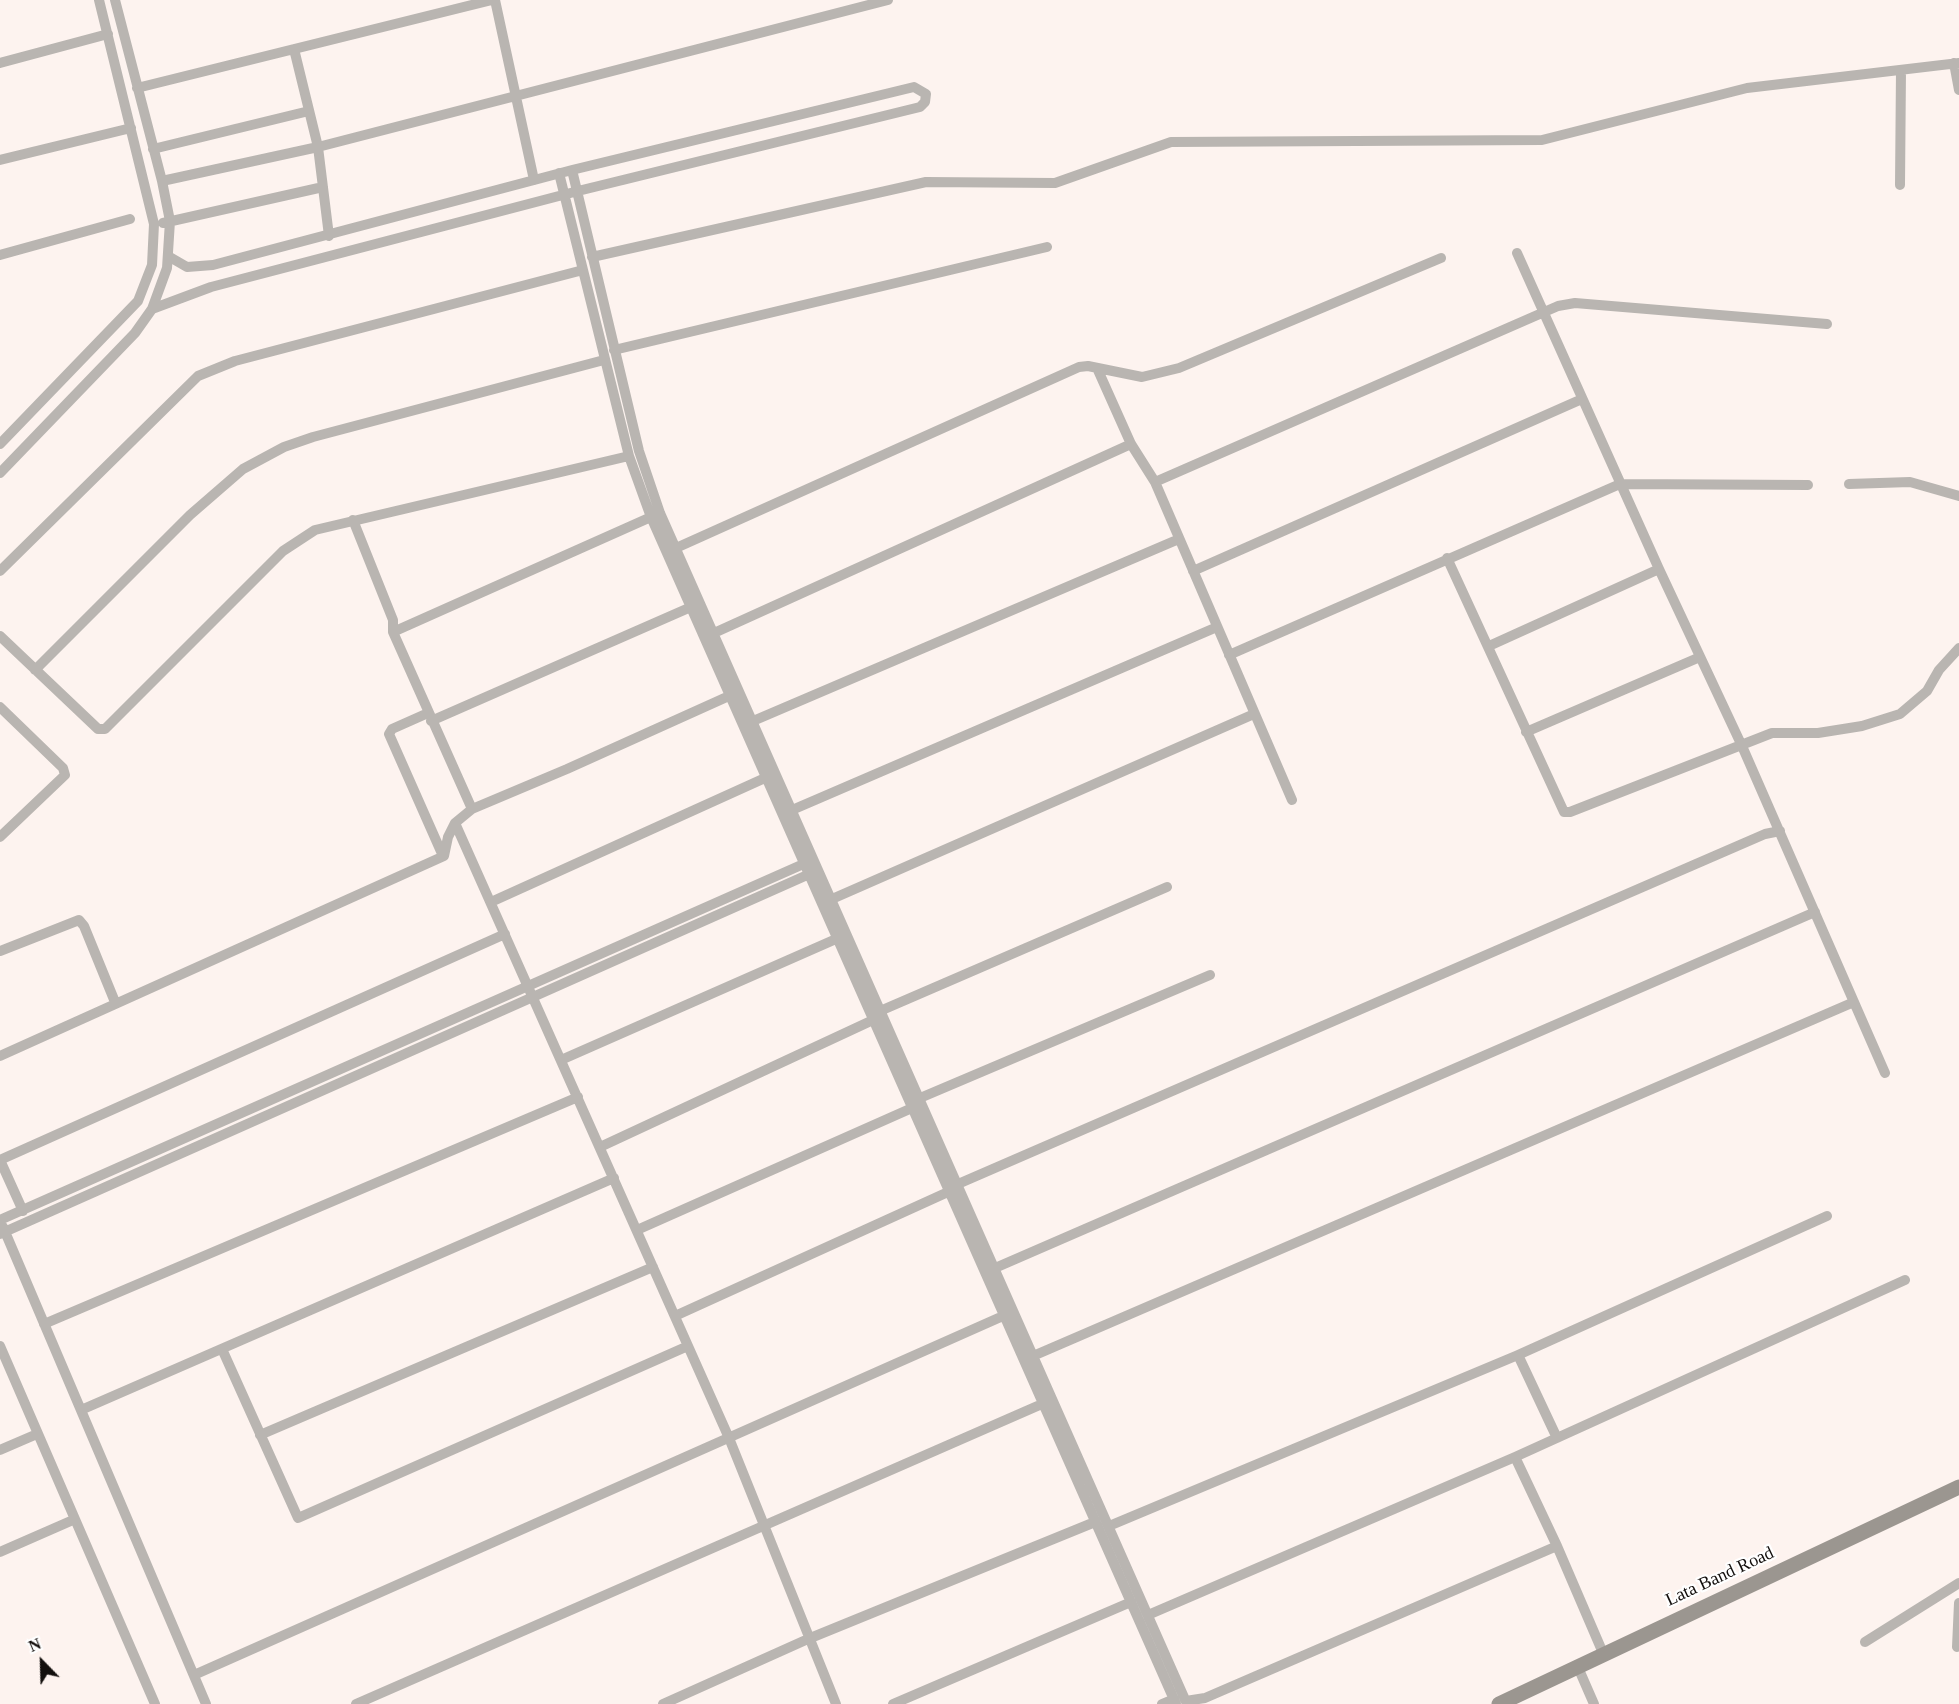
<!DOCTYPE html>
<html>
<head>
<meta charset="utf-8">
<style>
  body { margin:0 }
  #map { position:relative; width:1959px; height:1704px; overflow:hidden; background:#fdf3ef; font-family:Georgia,serif }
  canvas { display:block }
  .north { position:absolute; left:12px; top:1632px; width:60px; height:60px; -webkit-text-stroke:4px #fff; paint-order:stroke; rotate:337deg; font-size:16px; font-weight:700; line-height:24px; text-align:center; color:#130f0d }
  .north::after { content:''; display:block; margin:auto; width:21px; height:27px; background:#130f0d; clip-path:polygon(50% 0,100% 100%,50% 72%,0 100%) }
</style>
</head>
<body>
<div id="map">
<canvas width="1959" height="1704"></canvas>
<div class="north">N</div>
</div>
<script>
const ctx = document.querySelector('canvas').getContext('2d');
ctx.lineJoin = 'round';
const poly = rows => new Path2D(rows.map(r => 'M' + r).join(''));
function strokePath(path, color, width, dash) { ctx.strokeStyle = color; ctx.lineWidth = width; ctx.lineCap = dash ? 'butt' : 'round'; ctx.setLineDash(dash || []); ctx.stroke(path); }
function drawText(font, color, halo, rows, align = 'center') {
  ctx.font = font + ' Georgia,serif'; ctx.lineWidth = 4.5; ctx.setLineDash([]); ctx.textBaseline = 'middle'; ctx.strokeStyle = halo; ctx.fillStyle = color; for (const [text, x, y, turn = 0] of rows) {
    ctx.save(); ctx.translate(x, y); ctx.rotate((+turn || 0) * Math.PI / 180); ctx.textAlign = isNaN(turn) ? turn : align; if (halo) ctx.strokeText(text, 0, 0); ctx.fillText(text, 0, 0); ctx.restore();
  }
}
strokePath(poly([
  [495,0,534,180],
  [294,49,318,147,329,236],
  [0,63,108,34],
  [1954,63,1959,90],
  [137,88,492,0],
  [153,149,309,111],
  [0,160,131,128],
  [572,170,639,451,660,513,1187,1704],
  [559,173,629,456,651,517,1176,1704],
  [162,181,318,147,888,0],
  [1900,185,1901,70],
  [163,223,323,187],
  [1517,253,1659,569,1742,746,1885,1073],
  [0,255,130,219],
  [592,257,926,182,1055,183,1171,142,1542,140,1747,88,1959,63],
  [152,309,211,287,578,191,920,107,925,102,926,94,914,87,572,170,213,265,187,267,168,256],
  [614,350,1047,247],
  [1097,368,1131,444,1155,482,1292,800],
  [0,444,138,301,152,265,154,224,99,0],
  [0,473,135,333,152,309,167,268,170,221,162,181,115,0],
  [1155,482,1558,306,1575,303,1827,324],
  [1849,484,1910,482,1959,496],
  [353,520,393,620,393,632,472,809,455,823,729,1438,836,1704],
  [676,548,1079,367,1088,366,1142,377,1179,368,1441,258],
  [1447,558,1564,812,1570,812,1772,733,1818,733,1862,726,1900,714,1927,691,1939,670,1959,648],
  [0,571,198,376,235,361,583,270],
  [1193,571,1582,399],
  [393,632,651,517],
  [714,633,1131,444],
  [0,636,98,729,105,729,283,551,315,530,629,456],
  [1489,646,1659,569],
  [1229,655,1620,484,1808,485],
  [35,670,190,515,243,469,284,447,313,437,604,360],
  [0,707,63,768,65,775,0,837],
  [428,713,392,729,389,734,443,856],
  [431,721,691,607],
  [753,721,1179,539],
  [1526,732,1700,657],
  [472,809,567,769,729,696],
  [792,810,1217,627],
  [832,899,1254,714],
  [491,902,765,778],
  [0,951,79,920,84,926,115,1002],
  [880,1011,1167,887],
  [0,1056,444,856,448,837,455,823],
  [561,1060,836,939],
  [920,1098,1210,975],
  [600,1147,873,1020],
  [0,1160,505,934],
  [0,1160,23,1211],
  [958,1184,1765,834,1780,831],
  [0,1220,808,862],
  [3,1227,206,1704],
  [637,1230,912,1108],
  [0,1234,814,872],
  [995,1268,1815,912],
  [675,1316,948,1192],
  [44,1324,578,1097],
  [0,1346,155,1704],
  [222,1349,298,1518,688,1346],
  [1518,1355,1557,1438],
  [1033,1356,1854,1002],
  [81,1410,614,1178],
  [260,1435,653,1267],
  [0,1450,37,1434],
  [1515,1457,1557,1546,1603,1653],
  [1109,1526,1518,1355,1827,1216],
  [0,1552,73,1520],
  [1148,1615,1515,1457,1905,1280],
  [1865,1642,1959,1583],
  [1957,1647,1959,1603],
  [1577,1665,1594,1704],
  [194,1675,1003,1316],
  [1186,1701,1205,1698,1557,1546],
  [356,1704,1042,1404],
  [663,1704,808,1639,1095,1522],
  [893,1704,1131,1602],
  [1162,1704,1174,1699]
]), '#b9b5b1', 10);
strokePath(poly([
  [1499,1704,1959,1487]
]), '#9b9690', 15);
drawText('18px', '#130f0d', '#fff', [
  ["Lata Band Road",1720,1577,-25]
]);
</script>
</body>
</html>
